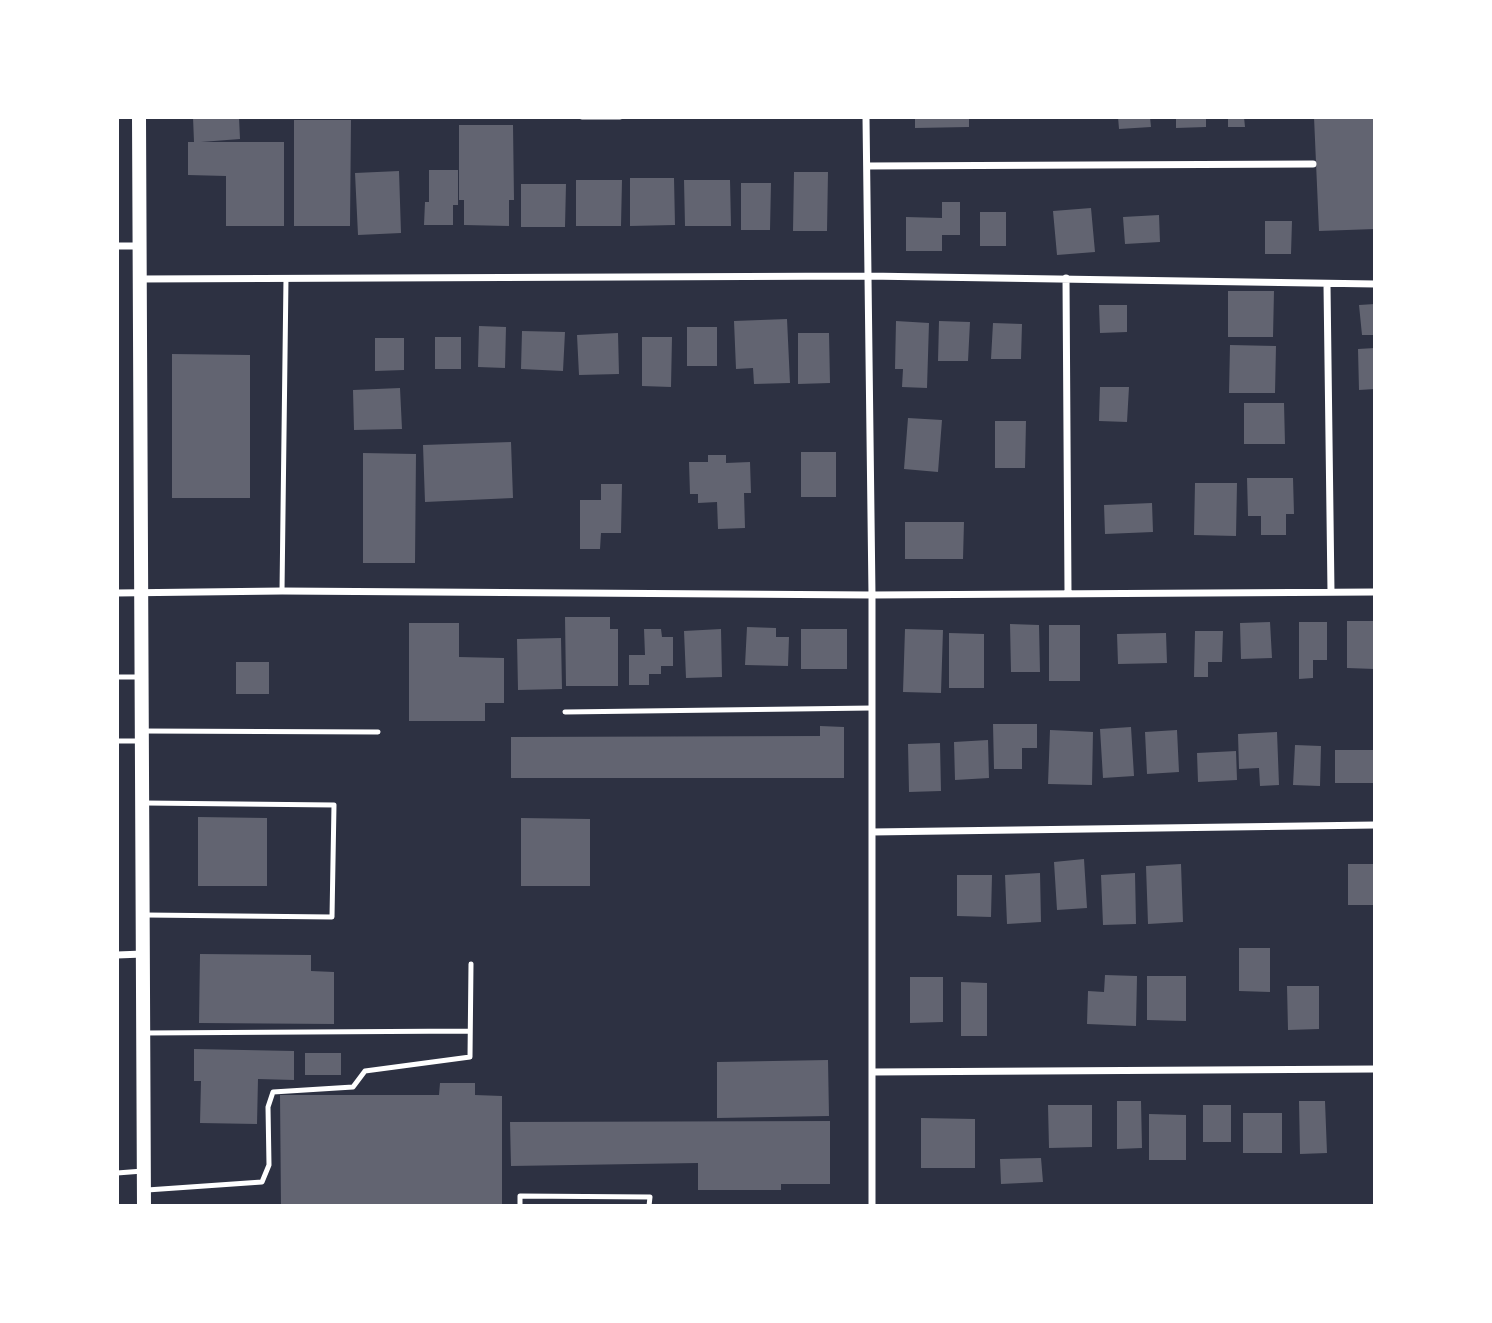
<!DOCTYPE html>
<html>
<head>
<meta charset="utf-8">
<style>
  body { margin:0 }
  #map { position:relative; width:1492px; height:1323px; overflow:hidden; background:#2d3142; font-family:Arial,sans-serif }
  canvas { display:block }
  .frame { position:absolute; inset:0; border:119px solid #fff; pointer-events:none }
</style>
</head>
<body>
<div id="map">
<canvas width="1492" height="1323"></canvas>
<div class="frame"></div>
</div>
<script>
const ctx = document.querySelector('canvas').getContext('2d');
ctx.lineJoin = 'round';
function fill(path, color) { ctx.fillStyle = color; ctx.fill(path, 'evenodd'); }
const poly = rows => new Path2D(rows.map(r => 'M' + r).join(''));
function strokePath(path, color, width, dash) { ctx.strokeStyle = color; ctx.lineWidth = width; ctx.lineCap = dash ? 'butt' : 'round'; ctx.setLineDash(dash || []); ctx.stroke(path); }
fill(poly([
  [193,117,239,117,240,139,201,142,284,142,284,226,226,226,226,176,188,175,188,142,194,142],
  [915,117,969,117,969,127,915,128],
  [1118,117,1150,117,1151,127,1119,129],
  [1176,117,1206,117,1206,127,1176,128],
  [1228,117,1244,117,1245,127,1228,127],
  [1314,117,1375,117,1375,229,1319,231],
  [294,120,351,120,350,226,294,226],
  [459,125,513,125,514,200,509,200,509,226,464,225,464,200,459,200],
  [429,170,458,170,458,205,453,205,453,225,424,225,425,202,429,202],
  [399,171,401,233,358,235,355,173],
  [794,172,828,172,827,231,793,231],
  [630,178,674,178,675,225,630,226],
  [576,180,622,180,621,226,576,226],
  [684,180,730,180,731,226,685,226],
  [741,183,771,183,770,230,741,230],
  [521,184,566,184,565,227,521,227],
  [942,202,960,202,960,235,942,235,942,251,906,251,906,217,942,218],
  [1091,208,1095,252,1057,255,1053,211],
  [980,212,1006,212,1006,246,980,246],
  [1159,215,1160,242,1125,244,1123,217],
  [1265,221,1292,221,1291,254,1265,254],
  [1228,291,1274,291,1273,337,1228,337],
  [1375,304,1375,335,1362,335,1359,305],
  [1099,305,1127,305,1127,332,1100,333],
  [787,319,790,383,754,384,753,368,736,369,734,321],
  [896,321,929,323,927,388,902,387,903,369,895,369],
  [939,321,970,322,968,361,938,361],
  [993,323,1022,324,1021,359,991,359],
  [479,326,506,327,505,368,478,367],
  [687,327,717,327,717,366,687,366],
  [522,331,565,332,563,371,521,369],
  [618,333,619,374,579,375,577,335],
  [798,333,829,333,830,383,798,384],
  [435,337,461,337,461,369,435,369],
  [642,337,672,337,671,387,642,386],
  [375,338,404,338,404,370,375,371],
  [1230,345,1276,346,1275,393,1229,393],
  [1375,348,1375,389,1359,390,1358,349],
  [172,354,250,355,250,498,172,498],
  [1100,387,1129,387,1127,422,1099,421],
  [400,388,402,429,354,430,353,390],
  [1244,403,1284,403,1285,444,1244,444],
  [908,418,942,420,938,472,904,469],
  [995,421,1026,421,1025,468,995,468],
  [511,442,513,498,425,502,423,445],
  [801,452,836,452,836,497,801,497],
  [363,453,416,454,415,563,363,563],
  [708,455,726,455,726,463,750,462,751,493,744,493,745,528,718,529,717,502,698,503,698,494,690,494,689,462,708,462],
  [1247,478,1293,478,1294,514,1286,514,1286,535,1261,535,1261,516,1248,516],
  [1195,483,1237,483,1236,536,1194,535],
  [601,484,622,484,621,533,601,533,600,549,580,549,580,500,601,500],
  [1152,503,1153,532,1105,534,1104,505],
  [905,522,964,522,963,559,905,559],
  [565,617,610,617,610,629,618,629,618,686,566,686],
  [1347,621,1375,621,1375,669,1347,668],
  [1270,622,1272,658,1241,659,1240,623],
  [1299,622,1327,622,1327,660,1313,660,1313,678,1299,679],
  [409,623,459,623,459,657,504,658,504,703,485,703,485,721,409,721],
  [1010,624,1039,625,1040,672,1011,672],
  [1049,625,1080,625,1080,681,1049,681],
  [747,627,776,628,776,637,789,637,788,666,745,665],
  [644,629,661,629,662,637,673,637,673,666,661,666,661,674,649,674,649,685,629,685,629,655,645,655],
  [721,629,722,677,686,678,684,631],
  [801,629,847,629,847,669,801,669],
  [905,629,943,630,941,693,903,692],
  [1195,631,1223,631,1222,662,1208,662,1208,677,1194,677],
  [949,633,984,634,984,688,949,688],
  [1166,633,1167,663,1118,664,1117,634],
  [561,638,562,689,518,690,517,639],
  [236,662,269,662,269,694,236,694],
  [993,724,1037,724,1037,748,1022,748,1022,769,994,769],
  [820,726,844,727,844,778,511,778,511,737,820,736],
  [1131,727,1134,776,1103,778,1100,729],
  [1050,730,1093,732,1092,785,1048,784],
  [1177,730,1179,772,1147,774,1145,732],
  [1277,732,1279,785,1260,786,1259,768,1239,769,1238,734],
  [988,740,989,778,955,780,954,742],
  [940,743,941,791,909,792,908,744],
  [1295,745,1321,746,1320,786,1293,785],
  [1335,750,1375,750,1375,783,1335,783],
  [1236,751,1237,780,1198,782,1197,753],
  [198,817,267,818,267,886,198,886],
  [521,818,590,819,590,886,521,886],
  [1084,859,1087,908,1057,910,1054,862],
  [1181,864,1183,922,1148,924,1146,866],
  [1348,864,1375,864,1375,905,1348,905],
  [1040,873,1041,922,1007,924,1005,875],
  [1135,873,1136,924,1103,925,1101,875],
  [957,875,992,875,991,917,957,916],
  [1239,948,1270,948,1270,992,1239,991],
  [200,954,311,955,311,971,334,972,334,1024,199,1023],
  [1105,975,1137,976,1136,1026,1087,1024,1088,991,1104,992],
  [1147,976,1186,976,1186,1021,1147,1020],
  [910,977,943,977,943,1022,910,1023],
  [961,982,987,983,987,1036,961,1036],
  [1287,986,1319,986,1319,1029,1288,1030],
  [194,1049,294,1051,294,1080,258,1079,257,1124,200,1123,201,1081,194,1081],
  [305,1053,341,1053,341,1075,305,1075],
  [828,1060,829,1116,717,1118,717,1062],
  [440,1083,475,1083,475,1095,502,1096,502,1205,281,1206,280,1095,439,1095],
  [1117,1101,1141,1101,1142,1148,1117,1149],
  [1299,1101,1325,1101,1327,1153,1300,1154],
  [1048,1105,1092,1105,1092,1147,1049,1148],
  [1203,1105,1231,1105,1231,1142,1203,1142],
  [1243,1113,1282,1113,1282,1153,1243,1153],
  [1149,1114,1186,1115,1186,1160,1149,1160],
  [921,1118,975,1119,975,1168,921,1168],
  [830,1121,830,1184,781,1184,781,1190,698,1190,698,1163,511,1166,510,1122],
  [1041,1158,1043,1182,1001,1184,1000,1159]
]), '#626471');
strokePath(poly([
  [582,117,620,117],
  [282,591,286,278],
  [117,677,142,677],
  [565,712,872,708],
  [142,731,378,732],
  [117,741,142,741],
  [145,803,334,805,332,917,146,915],
  [145,1033,470,1031],
  [117,1173,143,1171],
  [147,1190,262,1182,269,1165,268,1107,273,1092,353,1087,365,1071,470,1057,471,964],
  [520,1206,520,1196,650,1197,649,1206]
]), '#fff', 5);
strokePath(poly([
  [866,117,872,595,872,1206],
  [867,166,1313,164],
  [117,246,139,246],
  [1066,278,1068,593],
  [140,279,867,276,1375,284],
  [1327,285,1331,592],
  [117,593,282,591,872,595,1375,592],
  [872,832,1375,825],
  [117,955,143,954],
  [873,1072,1375,1069]
]), '#fff', 7);
strokePath(poly([
  [139,117,144,1206]
]), '#fff', 14);
</script>
</body>
</html>
